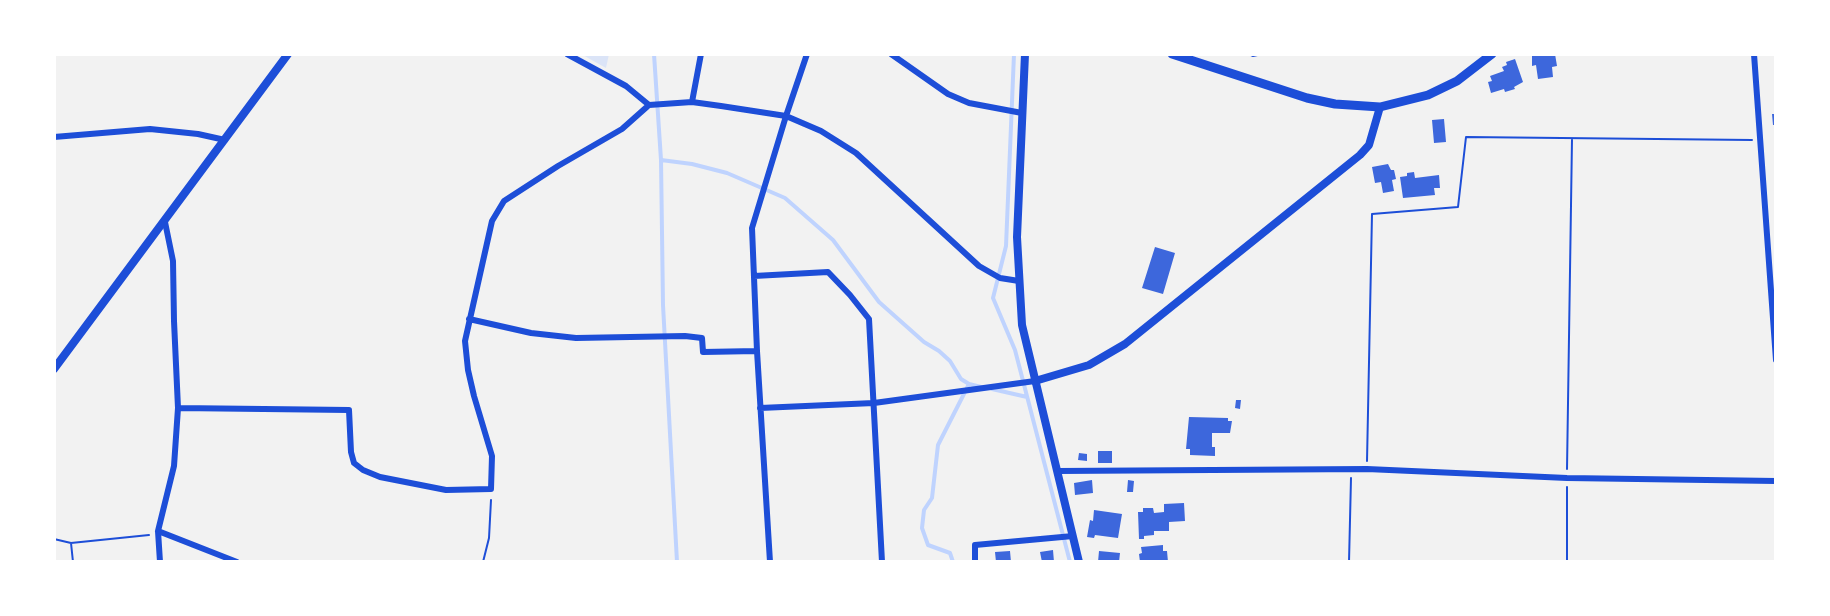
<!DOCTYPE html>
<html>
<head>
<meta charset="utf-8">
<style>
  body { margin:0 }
  #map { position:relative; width:1830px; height:616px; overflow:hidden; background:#f2f2f2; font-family:Montserrat,sans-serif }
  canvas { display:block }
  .frame { position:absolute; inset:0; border:56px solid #fff; pointer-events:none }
</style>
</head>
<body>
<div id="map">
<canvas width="1830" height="616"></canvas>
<div class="frame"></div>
</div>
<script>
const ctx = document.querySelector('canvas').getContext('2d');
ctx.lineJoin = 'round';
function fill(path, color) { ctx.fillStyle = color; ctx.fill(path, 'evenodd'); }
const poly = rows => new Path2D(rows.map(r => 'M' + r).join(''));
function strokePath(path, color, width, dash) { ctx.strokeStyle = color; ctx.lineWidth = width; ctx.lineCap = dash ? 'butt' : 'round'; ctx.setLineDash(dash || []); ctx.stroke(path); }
fill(poly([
  [581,54,609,54,606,68]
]), '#dbe4f7');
strokePath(poly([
  [654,54,661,160,663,305,677,562],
  [1014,54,1006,246,993,298,1015,350,1070,562],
  [661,160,692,164,727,173,785,198,833,240,879,302,924,342,939,351,950,361,961,379,969,384,981,387],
  [992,389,1027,397],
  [953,562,950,553,928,545,922,528,924,510,932,498,938,445,969,384]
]), '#bfd3fe', 4);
fill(poly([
  [1532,54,1555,54,1557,66,1552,67,1553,77,1538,79,1536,65,1532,66],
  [1515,59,1523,82,1514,87,1515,89,1505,92,1504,89,1491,93,1488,82,1492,81,1490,76,1504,71,1502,67,1507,65,1506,62],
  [1772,114,1776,114,1776,125,1773,125],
  [1444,119,1446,142,1434,143,1432,120],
  [1388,164,1391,170,1394,170,1396,179,1392,180,1394,191,1383,193,1381,182,1375,183,1372,167],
  [1414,172,1415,178,1439,175,1440,188,1434,188,1435,195,1403,198,1400,177,1407,176,1407,173],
  [1155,247,1175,253,1163,294,1142,288],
  [1236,400,1241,400,1240,409,1235,408],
  [1189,417,1228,418,1228,421,1232,421,1230,433,1212,433,1212,447,1215,447,1215,456,1190,455,1190,449,1186,449],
  [1098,451,1112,451,1112,463,1098,463],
  [1079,453,1087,454,1087,461,1078,460],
  [1092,480,1093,493,1075,495,1074,483],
  [1128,480,1134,481,1133,492,1127,492],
  [1184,503,1185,521,1169,522,1169,531,1154,531,1154,535,1144,536,1144,539,1139,539,1138,512,1143,512,1143,508,1153,508,1154,513,1164,512,1164,504],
  [1094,510,1122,514,1118,538,1095,535,1094,538,1087,537,1090,520,1093,521],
  [1163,545,1163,551,1167,551,1168,562,1140,562,1139,554,1142,553,1141,547],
  [1053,550,1054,562,1042,562,1040,552],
  [1010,551,1011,562,996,562,995,552],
  [1099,551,1120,553,1119,562,1098,562]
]), '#3d67dc');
strokePath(poly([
  [1249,54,1253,56,1262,54],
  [1367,461,1372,214,1458,207,1466,137,1752,140],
  [1567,469,1572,139],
  [54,539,71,543],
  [73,562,71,543,149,535],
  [483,562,489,538,491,500],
  [1349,562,1351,478],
  [1567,562,1567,487]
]), '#1d4ed8', 2);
strokePath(poly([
  [567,54,626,86,649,105],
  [891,54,948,94,969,103,1022,113],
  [1754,54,1776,360],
  [692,102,701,54],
  [54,137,150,129,198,134,225,140],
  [754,276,828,272,850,295,869,319,882,562],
  [469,319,531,333,576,338,685,336,702,338,703,352,757,351],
  [178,408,349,410,351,452,354,463,363,470,380,477,446,490,491,489,492,456,474,396,468,370,465,341,492,221,504,201,558,166,622,129,649,105,692,102,721,106,786,116,821,131,856,153,979,266,1000,278,1019,281],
  [760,408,874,403,1035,381],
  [1058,471,1367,469,1567,478,1776,481],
  [158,531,237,562],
  [160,562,158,531,174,466,178,408,174,321,173,261,165,222],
  [770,562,757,351,752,228,786,116,807,54],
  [975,562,975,545,1073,536]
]), '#1d4ed8', 6);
strokePath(poly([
  [1035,381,1089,365,1125,344,1360,155,1369,145,1380,107]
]), '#1d4ed8', 8);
strokePath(poly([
  [1025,54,1017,237,1022,325,1079,562],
  [54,369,288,54]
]), '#1d4ed8', 8);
strokePath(poly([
  [1172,54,1307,98,1335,104,1380,107,1428,95,1457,81,1492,54]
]), '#1d4ed8', 9);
</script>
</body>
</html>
